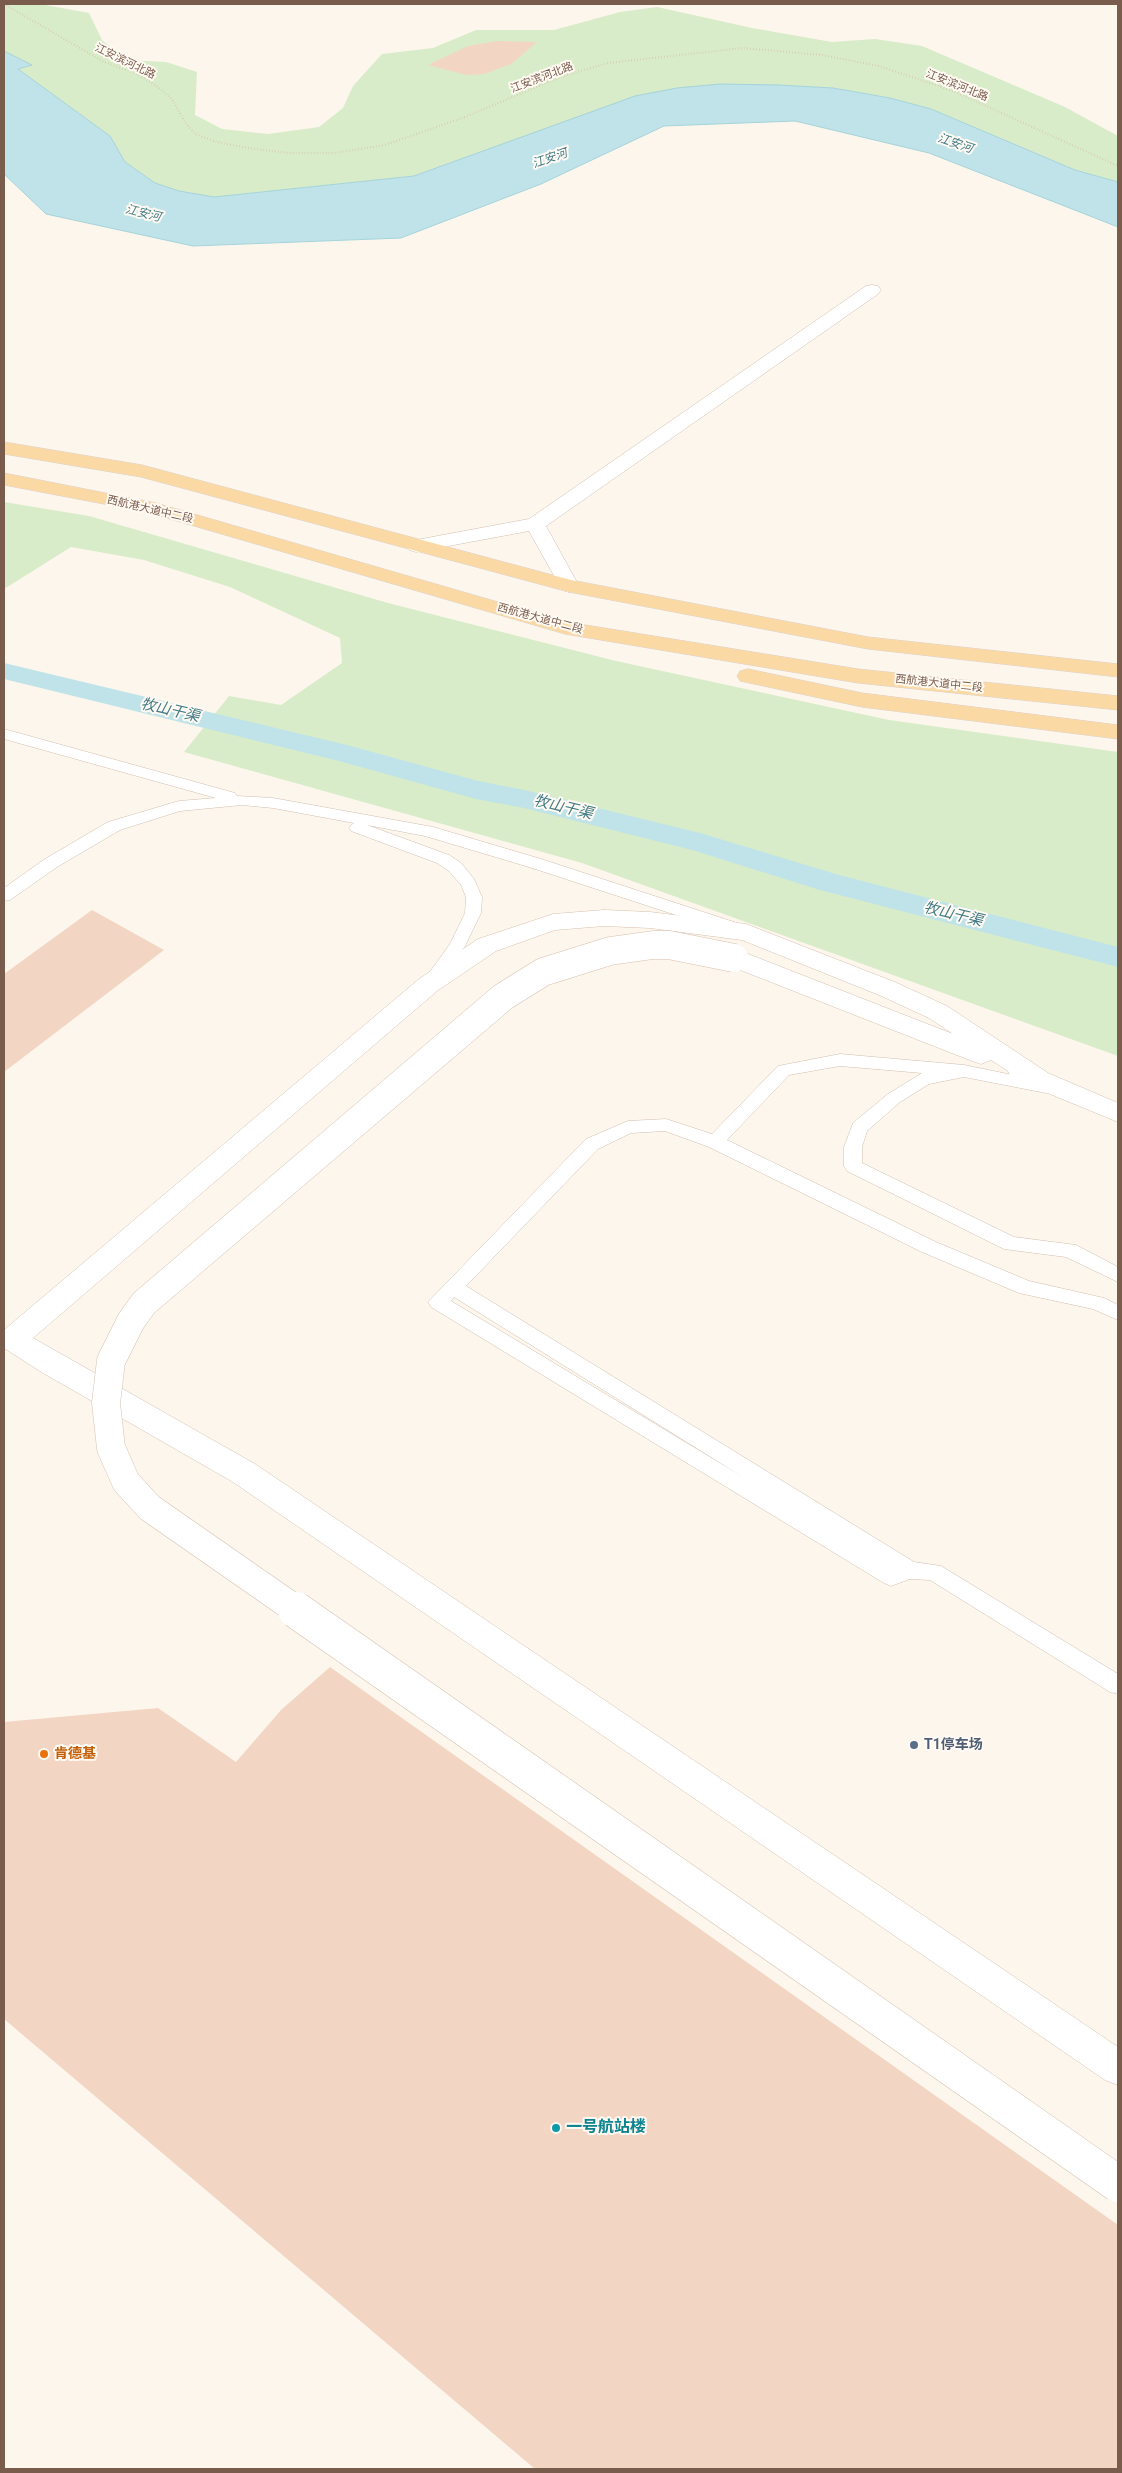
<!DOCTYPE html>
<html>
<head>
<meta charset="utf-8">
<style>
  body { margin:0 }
  #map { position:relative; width:1122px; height:2473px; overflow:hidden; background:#fdf6ec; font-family:Roboto,sans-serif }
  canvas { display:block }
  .frame { position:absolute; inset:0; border:5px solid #7a5c4d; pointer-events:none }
</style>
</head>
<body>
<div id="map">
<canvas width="1122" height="2473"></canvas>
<div class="frame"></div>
</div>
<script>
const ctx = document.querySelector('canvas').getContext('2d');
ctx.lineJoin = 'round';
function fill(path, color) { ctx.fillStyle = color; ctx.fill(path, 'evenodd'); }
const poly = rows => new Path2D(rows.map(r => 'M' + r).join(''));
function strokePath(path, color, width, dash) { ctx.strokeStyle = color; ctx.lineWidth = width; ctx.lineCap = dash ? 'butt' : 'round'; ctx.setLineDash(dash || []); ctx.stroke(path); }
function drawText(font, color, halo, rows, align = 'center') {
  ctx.font = font + ' Roboto,"Noto Sans SC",sans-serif'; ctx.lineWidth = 4; ctx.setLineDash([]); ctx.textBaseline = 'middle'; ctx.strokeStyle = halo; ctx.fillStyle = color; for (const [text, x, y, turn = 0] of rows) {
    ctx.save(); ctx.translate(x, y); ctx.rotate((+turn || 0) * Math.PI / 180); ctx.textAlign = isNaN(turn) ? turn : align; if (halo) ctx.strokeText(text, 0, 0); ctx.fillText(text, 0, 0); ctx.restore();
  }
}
fill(poly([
  [4,4,40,4,89,13,102,40,126,60,166,62,197,72,195,115,222,129,268,134,319,127,343,108,353,86,382,54,433,48,476,30,554,30,620,12,657,7,752,28,832,42,875,39,922,46,1065,107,1118,136,1118,182,1075,170,931,109,890,98,833,88,779,85,522,138,414,176,214,197,179,191,155,183,125,162,110,136,18,69,31,65,4,51],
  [4,502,89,516,388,603,616,661,889,720,1118,752,1118,1056,582,863,184,752,229,696,281,705,342,663,340,638,230,587,144,560,71,547,4,589]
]), '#d8ecc9');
const water = poly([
  [4,51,32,65,18,69,110,136,125,162,155,183,179,191,214,197,414,176,635,96,677,88,720,84,779,85,833,88,890,98,931,109,1075,170,1118,182,1118,227,929,153,795,121,664,126,541,184,401,238,193,246,46,214,4,174,4,51]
]);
fill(water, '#bfe3e8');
strokePath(water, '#a5d3da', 1);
fill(poly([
  [4,663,347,745,478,781,524,790,700,833,839,875,1118,947,1118,967,820,890,692,850,524,808,476,799,339,761,4,679,4,663]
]), '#bfe3e8');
fill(poly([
  [497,41,537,42,511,64,484,74,467,75,428,65,468,46],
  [92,910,164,950,4,1072,4,974],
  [330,1667,1118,2225,1118,2469,535,2469,4,2019,4,1722,158,1708,236,1762,281,1710]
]), '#f3d5c3');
const lane = poly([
  [4,729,235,793,237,796,273,798,433,827,541,859,737,923,739,927,737,931,725,931,529,867,425,836,367,825,449,855,461,863,474,879,482,897,481,913,465,946,438,984,432,986,426,984,424,980,450,944,465,913,466,897,461,885,449,871,437,863,351,831,349,827,354,823,273,808,242,805,180,811,120,830,57,867,10,900,4,901,4,888,45,859,108,822,179,801,216,798,4,739,4,729],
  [840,1054,964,1065,1052,1083,1055,1087,1052,1091,1046,1093,964,1077,929,1084,900,1102,867,1131,862,1147,862,1163,1014,1237,1076,1245,1118,1267,1118,1282,1066,1257,1004,1249,847,1171,844,1166,844,1147,853,1123,888,1094,922,1073,840,1066,789,1075,727,1140,936,1242,1029,1281,1104,1298,1118,1305,1118,1320,1093,1309,1019,1293,922,1252,709,1147,665,1131,631,1133,598,1149,466,1286,914,1562,941,1566,1118,1674,1118,1694,1110,1692,930,1580,910,1579,891,1586,884,1583,431,1307,428,1302,586,1139,628,1121,666,1119,712,1134,778,1066,840,1054],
  [454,1297,743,1477,451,1301,454,1297]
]);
const street = poly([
  [872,285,878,286,881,290,878,294,546,526,579,586,576,590,569,592,562,590,529,531,416,552,409,550,406,546,409,542,416,540,529,519,866,286,872,285]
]);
const secondary = poly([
  [604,910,650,912,746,924,897,983,947,1006,1048,1073,1118,1103,1118,1122,1011,1078,1008,1071,991,1060,981,1064,972,1061,725,964,722,958,725,952,734,950,743,952,953,1034,929,1018,879,995,742,940,650,928,604,926,555,930,496,951,437,991,33,1338,255,1464,1118,2047,1118,2085,1105,2080,233,1482,43,1373,4,1348,4,1330,419,979,478,939,553,914,604,910]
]);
const primary = poly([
  [4,442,142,465,571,580,868,637,1118,664,1118,677,868,649,569,592,141,477,4,454,4,442],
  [4,473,156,503,567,622,858,669,1118,696,1118,710,858,683,565,634,146,512,4,485,4,473],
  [748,669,862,693,1118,725,1118,739,862,707,740,681,737,676,740,671,748,669]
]);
strokePath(lane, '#d1beb0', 1);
strokePath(street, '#d1beb0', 1);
strokePath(secondary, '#d6c0b0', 1);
strokePath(primary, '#dad1cd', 1);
strokePath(poly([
  [4,4,104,62,135,73,155,85,172,99,185,122,195,134,217,142,248,148,288,153,334,153,385,145,465,117,563,76,608,63,743,48,822,55,879,66,953,91,1118,166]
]), '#d9b8a5', 2, [0.5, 2.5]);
fill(lane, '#fff');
fill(street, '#fff');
fill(secondary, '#fff');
fill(primary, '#fbd9a5');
const secondaryBridgeFar1 = poly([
  [298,1611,150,1508,126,1482,111,1448,106,1403,111,1361,131,1321,144,1303,503,997,543,972,610,951,653,945,669,945,734,958]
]);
const secondaryBridge = poly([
  [296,1610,1118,2184]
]);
strokePath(secondaryBridgeFar1, '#d6c0b0', 29, []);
strokePath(secondaryBridge, '#d6c0b0', 37, []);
strokePath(secondaryBridgeFar1, '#fff', 28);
strokePath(secondaryBridge, '#fff', 36);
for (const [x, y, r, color] of [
  [914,1745,5,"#5c6f8a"],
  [44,1754,5,"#e8710a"],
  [556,2128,5,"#0f9aa8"]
]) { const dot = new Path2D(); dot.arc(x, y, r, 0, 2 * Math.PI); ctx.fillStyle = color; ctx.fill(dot); strokePath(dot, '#fffaf3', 2); }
drawText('11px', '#7a5c4d', '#fffaf3', [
  ["江安滨河北路",125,62,26],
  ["江安滨河北路",542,78,-21],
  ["江安滨河北路",957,86,22],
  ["西航港大道中二段",150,510,13],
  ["西航港大道中二段",540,619,15],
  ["西航港大道中二段",939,684,6]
]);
drawText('italic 12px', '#437c86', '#fffaf3', [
  ["江安河",955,144,19],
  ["江安河",550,159,-19],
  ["江安河",143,214,14]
]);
drawText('bold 14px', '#4e5e75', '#fffaf3', [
  ["T1停车场",924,1745]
], 'left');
drawText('bold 14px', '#c56008', '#fffaf3', [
  ["肯德基",54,1754]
], 'left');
drawText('italic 15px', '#437c86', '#fffaf3', [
  ["牧山干渠",170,711,13],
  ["牧山干渠",563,808,14],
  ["牧山干渠",953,915,14]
]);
drawText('bold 16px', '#0d838f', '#fffaf3', [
  ["一号航站楼",566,2128]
], 'left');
</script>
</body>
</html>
